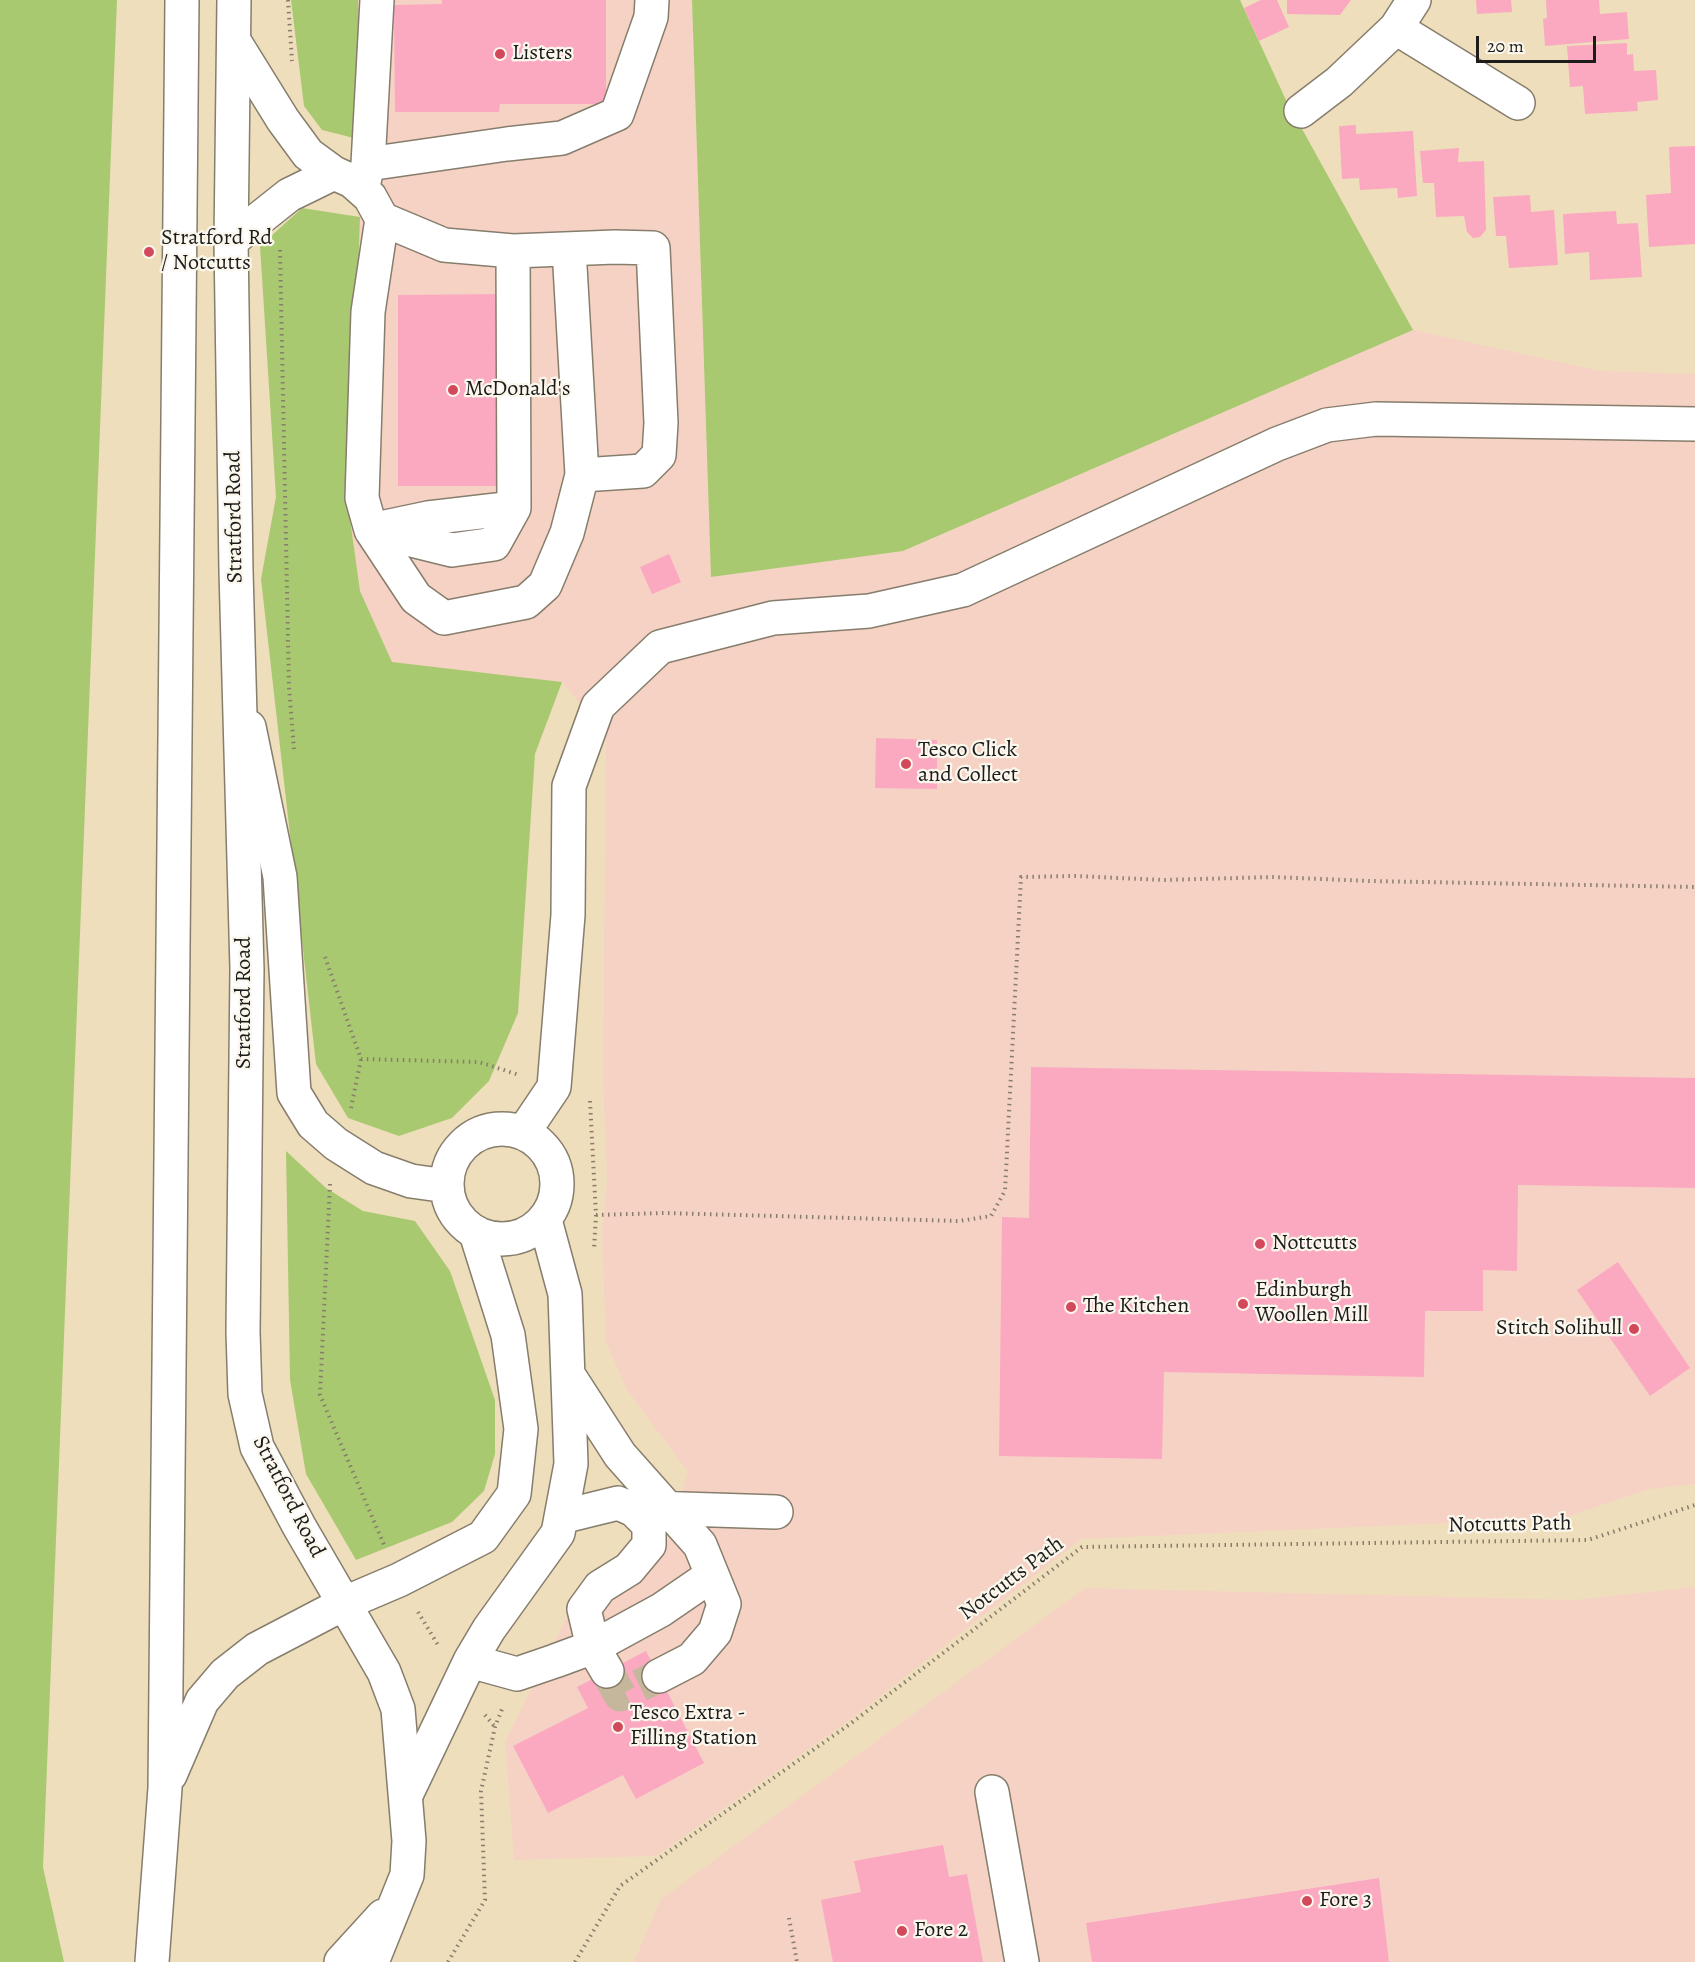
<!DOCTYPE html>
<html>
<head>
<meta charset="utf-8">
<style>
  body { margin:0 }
  #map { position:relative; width:1695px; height:1962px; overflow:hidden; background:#efdebc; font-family:Alegreya,serif }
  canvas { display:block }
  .scale { position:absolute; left:1476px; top:36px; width:120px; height:27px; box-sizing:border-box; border:3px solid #1c1c1c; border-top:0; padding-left:8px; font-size:18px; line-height:21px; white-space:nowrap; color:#1c1c1c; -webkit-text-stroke:4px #fbf7ec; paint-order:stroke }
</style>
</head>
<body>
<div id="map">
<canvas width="1695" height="1962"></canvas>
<div class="scale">20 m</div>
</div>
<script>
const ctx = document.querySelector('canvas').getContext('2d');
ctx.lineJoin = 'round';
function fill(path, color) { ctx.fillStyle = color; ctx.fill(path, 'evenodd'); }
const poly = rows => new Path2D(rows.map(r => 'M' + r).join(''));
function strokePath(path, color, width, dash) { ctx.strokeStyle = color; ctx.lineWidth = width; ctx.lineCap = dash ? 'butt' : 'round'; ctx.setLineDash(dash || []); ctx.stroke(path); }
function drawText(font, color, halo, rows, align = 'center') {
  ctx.font = font + ' Alegreya,serif'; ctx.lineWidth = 4.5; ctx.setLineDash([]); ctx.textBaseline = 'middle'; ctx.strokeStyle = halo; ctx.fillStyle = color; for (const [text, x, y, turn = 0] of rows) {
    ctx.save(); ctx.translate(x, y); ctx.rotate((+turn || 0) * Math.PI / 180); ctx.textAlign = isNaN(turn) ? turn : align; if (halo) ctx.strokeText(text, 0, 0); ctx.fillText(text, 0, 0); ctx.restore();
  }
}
fill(poly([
  [358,0,692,0,711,577,903,551,1413,330,1601,371,1695,374,1695,1484,1649,1489,1564,1518,1081,1539,847,1722,656,1856,514,1860,505,1742,568,1615,664,1552,688,1472,627,1390,606,1342,602,1233,607,1181,603,1078,606,735,562,682,392,662,360,591,350,519,362,140],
  [1695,1587,1695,1962,634,1962,660,1900,1085,1588,1574,1600]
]), '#f6d2c5');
fill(poly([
  [0,0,117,0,43,1867,64,1962,0,1962],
  [291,0,358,0,362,140,322,130,304,106],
  [692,0,1240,0,1285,98,1413,330,903,551,711,577],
  [302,208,360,217,350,519,360,591,392,662,562,682,535,754,518,1013,489,1081,452,1118,399,1136,348,1118,316,1064,261,579,276,497,260,246],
  [286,1151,326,1188,363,1211,415,1221,450,1271,495,1400,495,1454,484,1491,452,1522,356,1560,306,1474,290,1380]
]), '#a9c971');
fill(poly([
  [442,0,606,0,606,104,500,104,499,112,395,112,394,5,442,4],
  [1261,0,1277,0,1289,27,1259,41,1244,8],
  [1287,0,1351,0,1340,15,1287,14],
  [1476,0,1511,0,1512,12,1477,14],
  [1546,0,1599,0,1600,14,1627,12,1629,39,1545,46,1543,19,1547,18],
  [1627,43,1627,55,1633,54,1634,71,1656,70,1658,100,1637,102,1638,111,1585,114,1583,86,1570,87,1567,46],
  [1356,125,1356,134,1413,131,1417,196,1398,198,1397,188,1360,190,1359,178,1342,179,1339,126],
  [1695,146,1695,244,1649,247,1646,195,1671,193,1669,147],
  [1459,148,1458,162,1484,161,1486,230,1480,237,1473,238,1467,232,1464,216,1436,217,1434,183,1423,183,1420,151],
  [1530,195,1531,212,1554,210,1558,265,1509,268,1506,236,1496,236,1493,197],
  [1616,211,1617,224,1638,223,1642,277,1590,280,1589,252,1565,254,1563,214],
  [508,294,509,486,398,486,398,295],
  [669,554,681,582,652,594,640,567],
  [876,738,937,740,937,789,875,788],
  [1031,1067,1695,1078,1695,1188,1518,1185,1517,1271,1483,1270,1483,1311,1425,1311,1424,1377,1164,1372,1162,1459,999,1456,1002,1217,1029,1218],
  [1618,1262,1690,1368,1650,1396,1577,1290],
  [646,1651,704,1763,636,1799,623,1775,548,1813,513,1746,588,1708,577,1687],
  [943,1845,949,1877,967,1874,983,1962,833,1962,821,1900,861,1892,854,1861],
  [1379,1878,1389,1962,1092,1962,1086,1923]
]), '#faa9c1');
strokePath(poly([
  [607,1671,620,1695,659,1676]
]), '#c5b79c', 33, [33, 16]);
const minor = poly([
  [1414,0,1396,28,1518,103],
  [234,41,283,120,308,154,334,173,352,181,370,197,382,219,368,312,362,498,371,530,452,550,494,544,514,508,513,251],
  [1301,111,1339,82,1396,28],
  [368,164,507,144,562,138,617,114,651,17,652,0],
  [363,186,368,164,377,0],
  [382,219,444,245,513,251,615,247,653,248,661,423,659,455,643,471,582,475,567,533,545,585,526,602,444,618,416,598,371,530,428,518,514,508],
  [231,241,289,195,334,173],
  [569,249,582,475],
  [249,727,280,877,294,1093,313,1124,336,1144,374,1168,411,1181,447,1186],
  '447 1184a55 55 0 1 1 110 0a55 55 0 1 1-110 0Z',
  [523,1133,554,1087,568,915,569,786,598,706,660,647,773,618,869,611,963,590,1277,444,1327,425,1376,419,1695,424],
  [569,1376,620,1455,700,1545,724,1604,715,1632,692,1659,659,1676],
  [652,1508,776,1512],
  [561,1517,618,1503,634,1510,649,1525,649,1545,629,1569,600,1587,584,1609,593,1647,607,1671],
  [345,1603,399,1580,483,1537,514,1494,521,1429,508,1335,476,1233],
  [470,1661,517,1674,555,1661,593,1647,661,1610,712,1575],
  [992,1792,1022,1962],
  [406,1795,470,1661,489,1629,558,1533,571,1464,565,1294,545,1220]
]);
const highway = poly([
  [234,0,231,241,236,571,247,969,243,1332,245,1394,257,1447,299,1526,384,1672,398,1709,409,1841,407,1875,372,1962],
  [170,1775,202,1701,225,1674,257,1649,345,1603],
  [152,1962,165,1788,182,0],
  [341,1962,383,1916]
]);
strokePath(minor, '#867d6c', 36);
strokePath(highway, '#867d6c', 36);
strokePath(poly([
  [288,0,292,61],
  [280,250,289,687,294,749],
  [325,957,361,1059,479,1062,519,1075],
  [590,1101,596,1215,594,1249],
  [351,1108,361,1059],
  [330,1184,320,1395,385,1547],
  [596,1215,664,1213,959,1221,991,1216,1005,1191,1021,877,1075,876,1163,880,1274,877,1369,881,1695,887],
  [418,1612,438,1645],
  [485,1715,495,1727],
  [789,1918,797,1962],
  [448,1962,485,1900,481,1791,495,1727,502,1709],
  [575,1962,620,1886,850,1724,1082,1547,1588,1540,1695,1505]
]), '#867d6c', 4, [1.5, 4.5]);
strokePath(minor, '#fff', 33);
strokePath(highway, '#fff', 33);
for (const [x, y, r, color] of [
  [500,54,6,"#d1495b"],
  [149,252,6,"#d1495b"],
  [453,390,6,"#d1495b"],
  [906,764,6,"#d1495b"],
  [1260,1244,6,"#d1495b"],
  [1243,1304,6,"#d1495b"],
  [1071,1307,6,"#d1495b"],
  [1634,1329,6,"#d1495b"],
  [618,1727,6,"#d1495b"],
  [1307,1901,6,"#d1495b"],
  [902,1931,6,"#d1495b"]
]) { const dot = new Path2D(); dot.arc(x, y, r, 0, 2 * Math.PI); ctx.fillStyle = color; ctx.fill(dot); strokePath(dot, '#fbf7ec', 2); }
drawText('22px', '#1c1c1c', '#fbf7ec', [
  ["Listers",512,54],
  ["Stratford Rd",161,239],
  ["/ Notcutts",161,264],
  ["McDonald's",465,390],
  ["Tesco Click",918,751],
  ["and Collect",918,776],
  ["Nottcutts",1272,1244],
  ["Edinburgh",1255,1291],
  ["Woollen Mill",1255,1316],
  ["The Kitchen",1083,1307],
  ["Stitch Solihull",1622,1329,"right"],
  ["Tesco Extra -",630,1714],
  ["Filling Station",630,1739],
  ["Fore 3",1319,1901],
  ["Fore 2",914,1931]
], 'left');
drawText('22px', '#1c1c1c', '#fbf7ec', [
  ["Stratford Road",235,517,-91],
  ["Stratford Road",245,1003,-90],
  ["Stratford Road",288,1497,63],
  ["Notcutts Path",1510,1525,-1],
  ["Notcutts Path",1012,1579,-37]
]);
</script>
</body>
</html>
